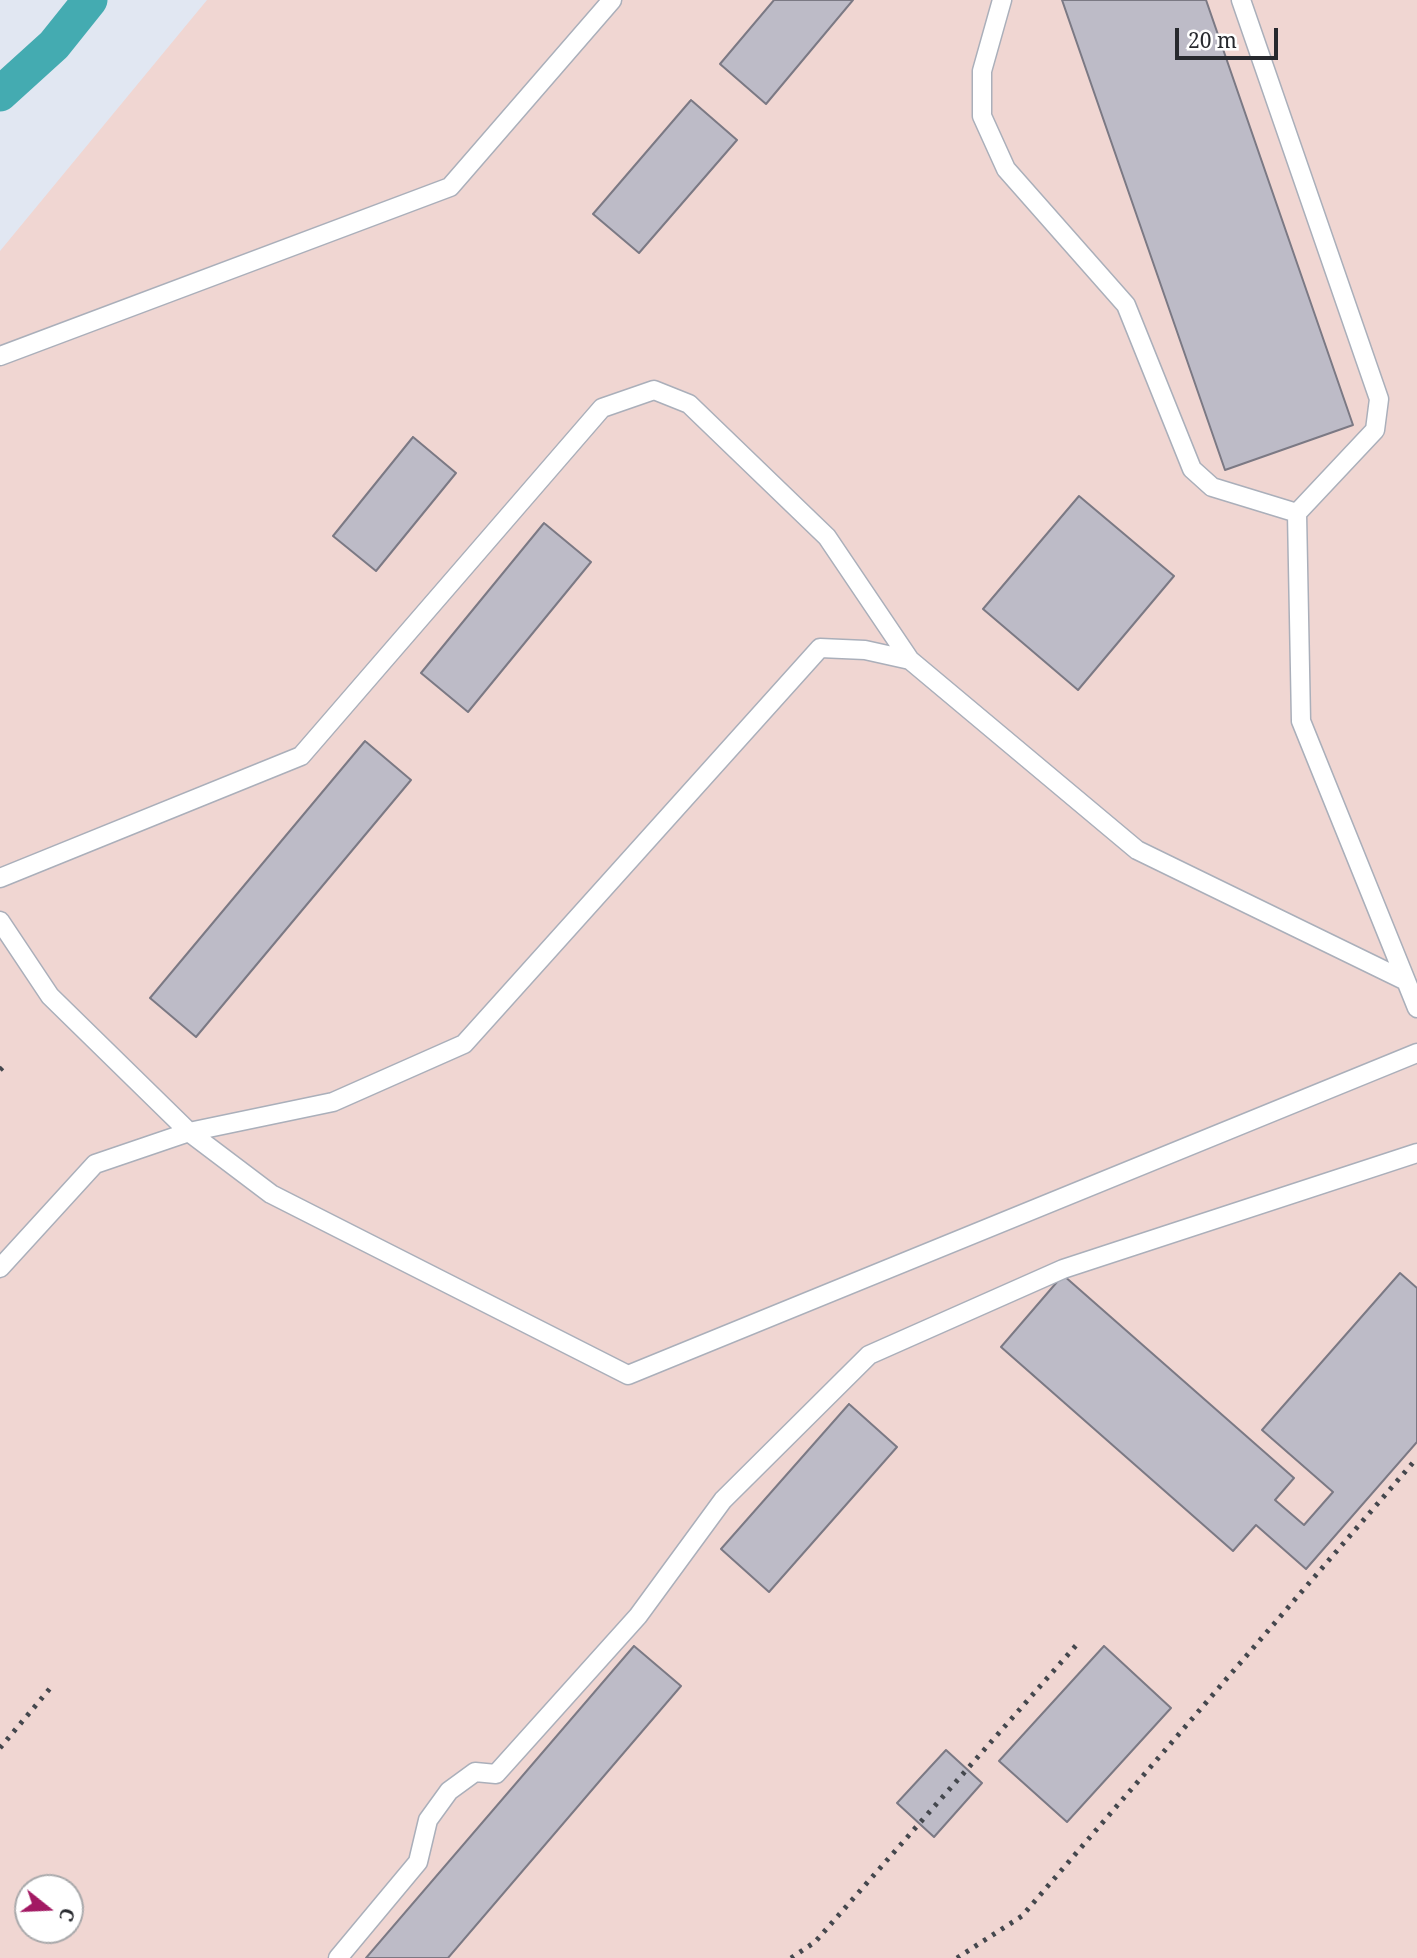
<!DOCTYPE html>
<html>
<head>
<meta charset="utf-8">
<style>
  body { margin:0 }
  #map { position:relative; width:1417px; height:1958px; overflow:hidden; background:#e1e7f2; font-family:"Noto Serif",serif }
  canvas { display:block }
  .north { position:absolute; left:14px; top:1874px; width:70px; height:70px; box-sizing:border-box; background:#fff; border:2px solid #a9a9ab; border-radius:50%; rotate:108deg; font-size:19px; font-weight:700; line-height:28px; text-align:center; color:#27292e }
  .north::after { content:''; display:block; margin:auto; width:24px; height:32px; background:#a21963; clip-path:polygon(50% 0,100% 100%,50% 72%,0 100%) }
  .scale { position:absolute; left:1175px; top:28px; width:103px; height:32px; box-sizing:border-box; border:4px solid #27292e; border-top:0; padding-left:9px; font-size:21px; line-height:24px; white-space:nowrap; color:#27292e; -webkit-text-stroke:5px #fff; paint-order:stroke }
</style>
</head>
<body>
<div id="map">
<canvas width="1417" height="1958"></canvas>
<div class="north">С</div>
<div class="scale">20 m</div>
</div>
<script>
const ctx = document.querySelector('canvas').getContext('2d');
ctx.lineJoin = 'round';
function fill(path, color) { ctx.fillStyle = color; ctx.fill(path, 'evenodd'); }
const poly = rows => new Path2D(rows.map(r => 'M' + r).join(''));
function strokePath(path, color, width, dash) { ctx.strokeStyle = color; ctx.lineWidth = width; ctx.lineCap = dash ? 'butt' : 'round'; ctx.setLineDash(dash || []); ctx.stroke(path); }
fill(poly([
  [207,0,1417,0,1417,1958,0,1958,0,251],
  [28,1888,70,1888,70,1930,28,1930]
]), '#f0d6d2');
strokePath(poly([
  [0,94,54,45,90,0]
]), '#44abb1', 35);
const building = poly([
  [774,0,853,0,766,104,720,64,774,0],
  [1062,0,1206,0,1353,425,1225,470,1062,0],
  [691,100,737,140,639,253,593,214,691,100],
  [413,437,456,473,376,571,333,536,413,437],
  [1079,496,1174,576,1078,690,983,609,1079,496],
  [544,523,591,562,468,712,421,673,544,523],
  [365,741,411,780,196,1037,150,998,365,741],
  [1400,1273,1417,1288,1417,1442,1306,1569,1256,1525,1233,1551,1001,1347,1063,1275,1294,1478,1275,1500,1304,1525,1333,1492,1262,1430,1400,1273],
  [849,1404,897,1447,769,1592,721,1549,849,1404],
  [634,1646,681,1686,448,1958,366,1958,634,1646],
  [1104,1646,1171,1708,1067,1822,999,1761,1104,1646],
  [946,1750,982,1783,934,1837,897,1803,946,1750]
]);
fill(building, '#bdbbc7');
strokePath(building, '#7b7984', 2);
const lane = poly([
  [1002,0,982,71,982,116,1006,169,1126,305,1192,469,1212,487,1297,513],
  [1241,0,1379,399,1375,430,1297,513,1301,721,1417,1008],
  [0,356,450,187,612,0],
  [0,878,301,756,602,408,654,390,689,404,827,537,910,660,1137,850,1406,981],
  [0,921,50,996,189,1132,271,1194,628,1375,1417,1053],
  [0,1268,95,1164,189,1132,333,1102,464,1044,820,648,865,650,910,660],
  [338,1958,418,1862,428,1820,449,1791,475,1772,496,1774,638,1616,723,1500,869,1355,1063,1269,1417,1153]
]);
strokePath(lane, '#aaafba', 21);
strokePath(lane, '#fff', 18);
strokePath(poly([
  [0,1070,3,1067],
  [0,1748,52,1686],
  [791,1958,815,1942,1079,1642],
  [957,1958,1022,1916,1417,1458]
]), '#44474d', 5, [3.5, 7]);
</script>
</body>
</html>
